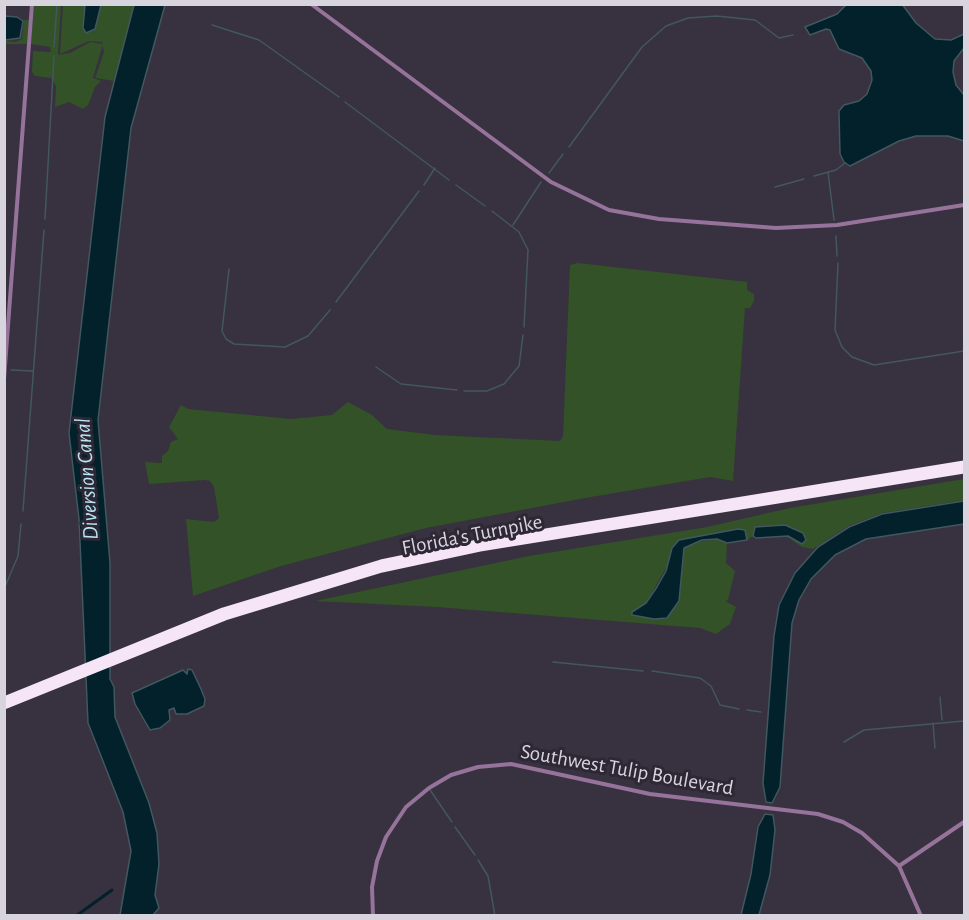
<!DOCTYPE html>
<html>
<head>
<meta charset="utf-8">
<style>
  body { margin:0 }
  #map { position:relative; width:969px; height:920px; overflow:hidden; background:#38313f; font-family:"Alegreya Sans",sans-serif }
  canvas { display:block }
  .frame { position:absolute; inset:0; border:6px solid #d8d4dd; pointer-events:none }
</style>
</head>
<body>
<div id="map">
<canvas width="969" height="920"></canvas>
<div class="frame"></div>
</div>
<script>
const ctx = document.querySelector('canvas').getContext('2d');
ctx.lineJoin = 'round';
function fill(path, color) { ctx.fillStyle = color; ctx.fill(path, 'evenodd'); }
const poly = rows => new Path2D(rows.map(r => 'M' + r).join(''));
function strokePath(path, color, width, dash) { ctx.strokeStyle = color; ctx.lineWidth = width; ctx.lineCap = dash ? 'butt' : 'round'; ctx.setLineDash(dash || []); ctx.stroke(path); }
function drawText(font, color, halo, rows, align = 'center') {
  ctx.font = font + ' "Alegreya Sans",sans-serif'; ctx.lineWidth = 6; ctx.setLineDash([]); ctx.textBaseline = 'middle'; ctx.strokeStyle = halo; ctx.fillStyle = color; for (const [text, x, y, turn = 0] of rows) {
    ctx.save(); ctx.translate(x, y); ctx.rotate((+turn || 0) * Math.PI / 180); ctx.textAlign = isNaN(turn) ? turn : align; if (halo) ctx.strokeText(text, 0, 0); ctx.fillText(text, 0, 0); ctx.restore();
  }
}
fill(poly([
  [34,4,61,5,58,55,70,53,90,42,103,44,93,78,101,81,95,87,88,105,83,109,69,102,55,107,56,86,51,78,35,76,32,72,33,51,51,52,50,47,31,44],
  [63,5,134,5,114,81,95,78,104,52,102,42,89,41,60,54],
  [24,20,29,20,27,44,5,44,5,41,16,42,22,39],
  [578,263,747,282,747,290,754,294,754,301,750,308,745,308,733,481,710,477,585,498,426,528,281,566,193,596,186,519,214,522,219,518,214,487,210,481,205,480,149,484,145,462,162,463,162,456,168,451,171,442,178,439,169,427,181,405,188,409,291,419,332,415,348,402,372,415,387,429,435,435,560,441,563,436,570,265],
  [964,479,964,500,882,513,848,526,813,549,802,547,786,536,802,544,806,538,785,525,755,527,753,536,747,540,747,537,738,529,682,540,646,603,632,612,667,618,679,601,684,548,693,543,717,539,727,543,726,563,735,571,728,600,725,601,736,607,730,624,716,634,700,628,437,607,315,601,529,556,707,527,790,508]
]), '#335228');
const water = poly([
  [902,4,916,23,935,39,951,40,964,34,964,48,954,61,953,72,956,85,964,95,964,141,948,136,916,136,899,141,850,166,844,162,840,154,839,111,844,105,859,101,867,94,872,80,871,71,862,58,839,49,830,30,826,29,810,35,805,27,837,14,846,5,902,4],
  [85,5,101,5,95,29,86,33,83,28,85,5],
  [134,5,165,5,131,128,98,420,110,563,110,679,114,687,115,717,149,803,157,833,159,864,155,895,159,908,153,915,120,915,131,851,123,812,88,723,79,519,69,433,105,117,134,5],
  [5,16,17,17,23,21,20,38,5,40,5,16],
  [964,501,964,524,866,539,835,555,811,579,799,600,792,623,780,787,772,803,766,802,763,783,774,636,779,605,795,573,818,547,849,527,882,514,964,501],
  [785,525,803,533,806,540,802,544,788,536,756,538,753,536,755,527,785,525],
  [738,529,745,530,747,540,727,543,717,539,702,540,684,548,679,601,667,618,654,619,632,615,632,612,646,603,657,587,666,571,672,548,679,540,738,529],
  [188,669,192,670,201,689,205,699,204,706,187,714,176,714,174,708,169,710,170,720,160,728,150,730,135,704,132,693,183,670,187,674,188,669],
  [765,814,773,815,775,830,770,875,759,915,741,915,751,874,758,827,765,814]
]);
fill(water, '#02212a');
strokePath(water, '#425760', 1.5);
strokePath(poly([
  [212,25,259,40,339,97],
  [54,47,57,4],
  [345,102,449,180],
  [569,147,642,47,666,26,688,18,717,16,755,20,779,38,793,35],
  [828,172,834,220],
  [549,173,563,154],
  [814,176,836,170,845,163],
  [424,185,435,168],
  [456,185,485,206],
  [775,187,804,179],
  [492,211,519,232,528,250,524,327],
  [45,219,54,56],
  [513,225,541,182],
  [836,236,837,256],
  [838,263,835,330,842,347,852,357,874,365,964,351],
  [229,269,222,331,226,339,234,344,285,347,308,336,330,310],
  [336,302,419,191],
  [376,367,401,384,457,390],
  [11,370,33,371],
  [464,391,487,391,504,384,519,366,523,335],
  [23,511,44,230],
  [4,589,18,556,21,524],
  [553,662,643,671],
  [652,671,700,678,711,686,720,705,739,709],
  [940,697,942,720],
  [747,710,761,712],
  [933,723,935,748],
  [844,742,864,730,964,721],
  [430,790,452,822],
  [455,827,475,855],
  [478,860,488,876,495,916]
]), '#425760', 1.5);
strokePath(poly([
  [76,916,112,890]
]), '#02212a', 3);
strokePath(poly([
  [311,4,551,182,609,210,659,219,776,228,837,225,964,205],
  [4,379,32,4],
  [899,866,964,822],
  [373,916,372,887,377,861,386,837,406,807,429,788,451,775,478,767,511,764,650,794,818,814,843,822,862,833,899,866,921,916]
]), '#96739a', 4);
strokePath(poly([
  [4,700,223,611,381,563,478,543,964,464],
  [4,706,225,617,382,569,480,548,964,470]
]), '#f6e4f7', 7);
drawText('21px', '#d8d4dd', '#2e2735', [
  ["Florida's Turnpike",472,535,-11],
  ["Southwest Tulip Boulevard",627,770,10]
]);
drawText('italic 22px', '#b8e6f4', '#2e2735', [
  ["Diversion Canal",87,479,-94]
]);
</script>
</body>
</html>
